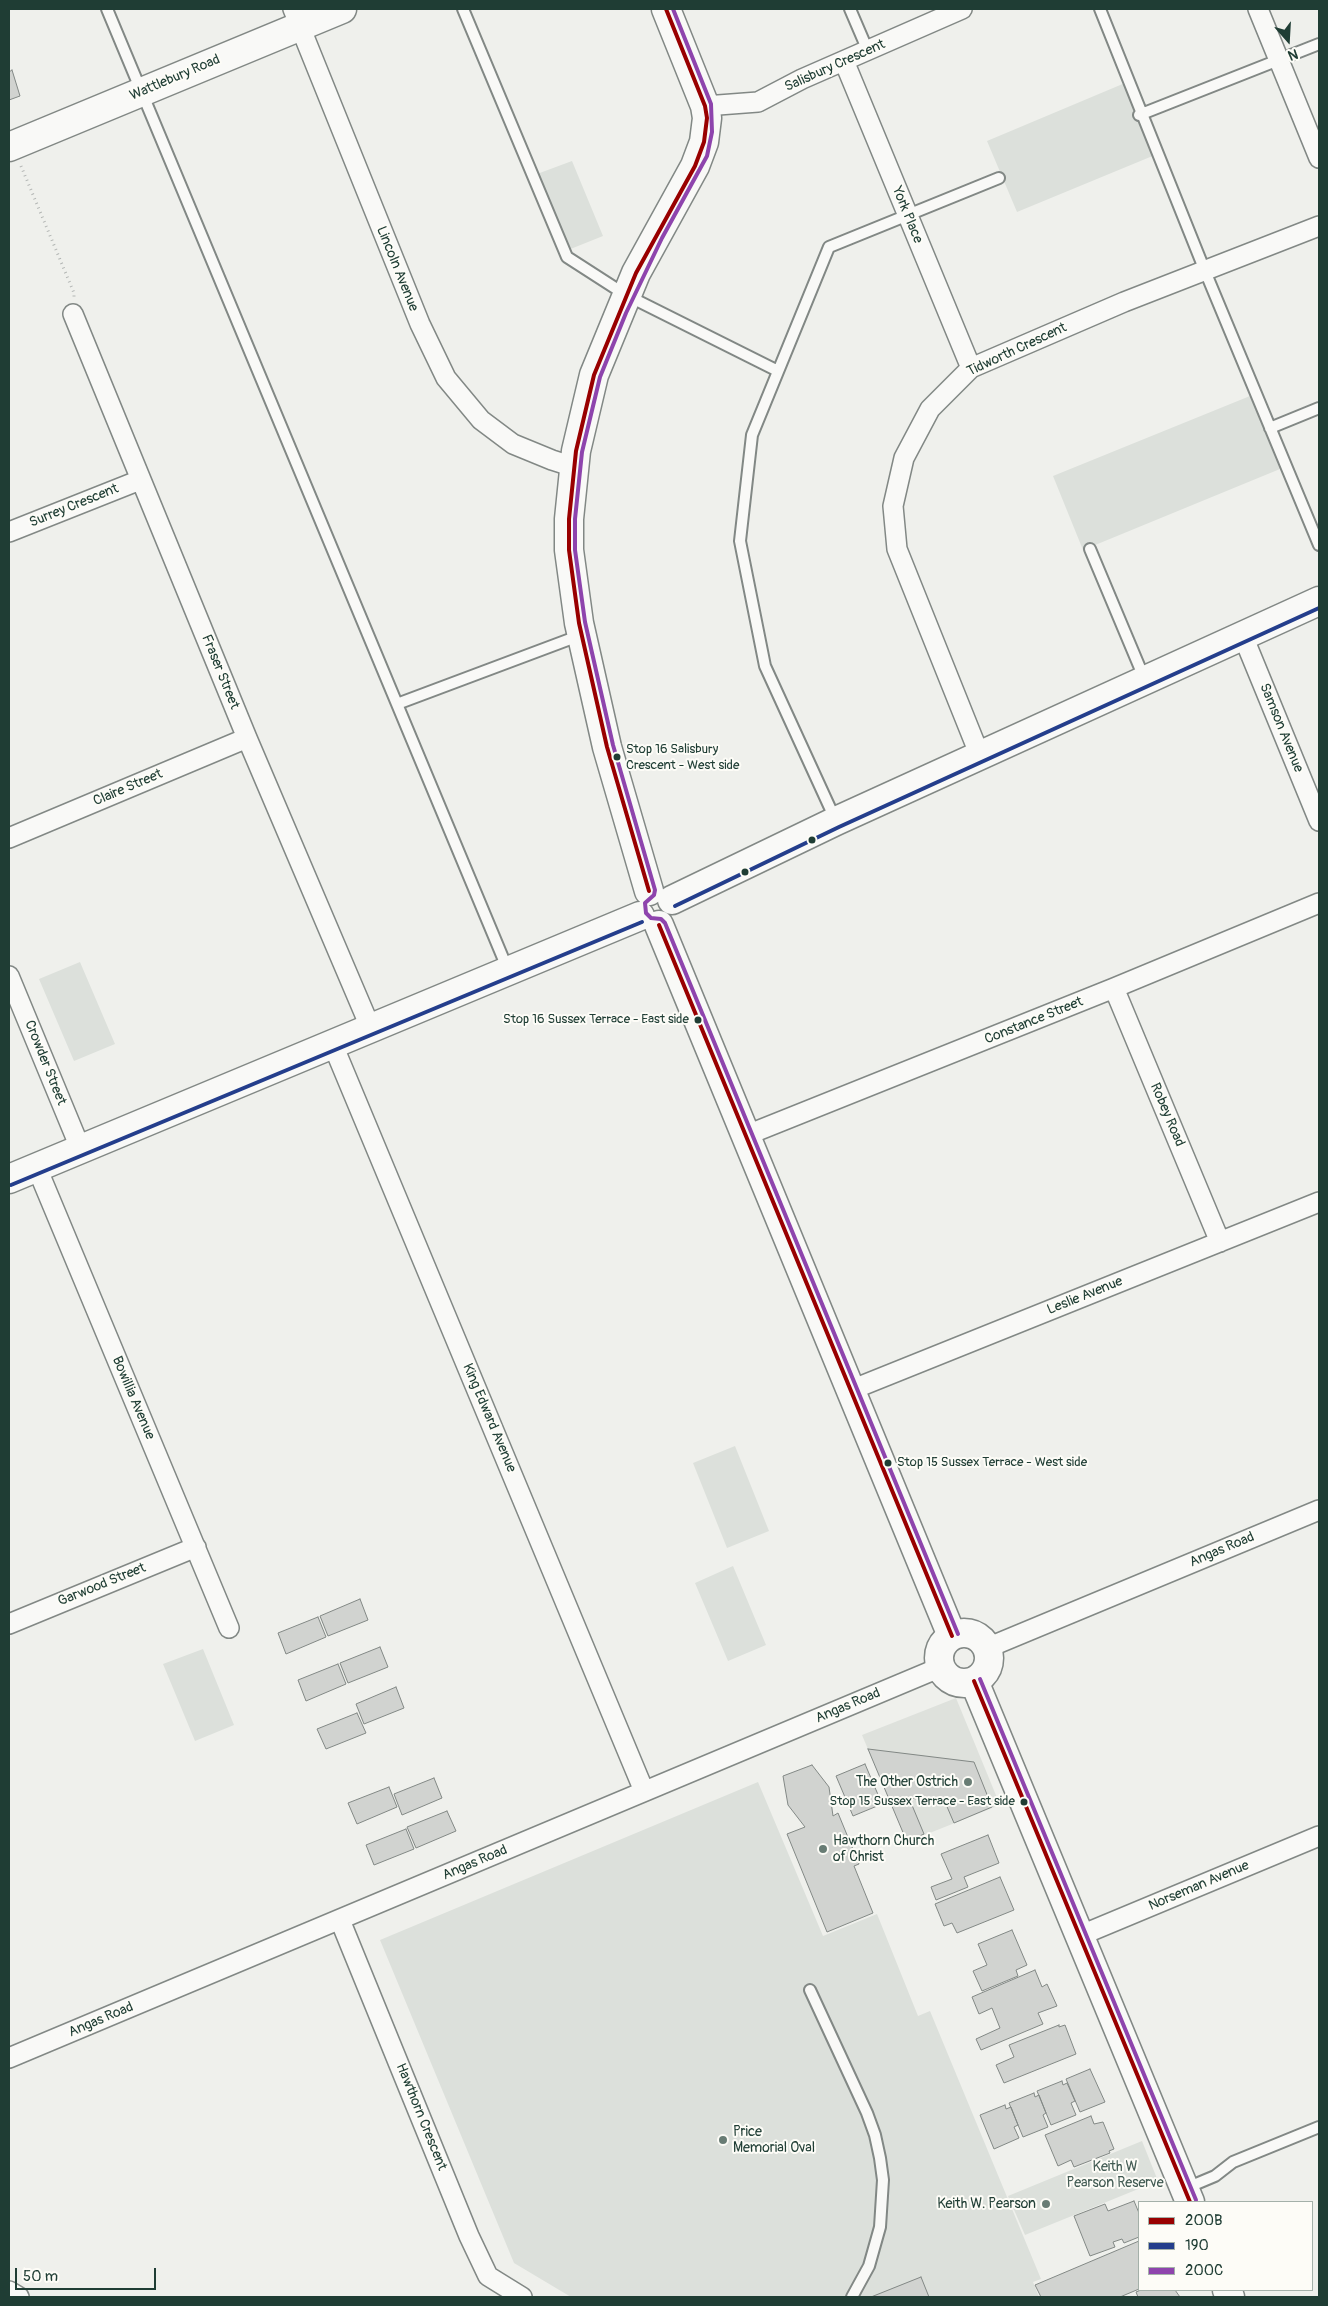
<!DOCTYPE html>
<html>
<head>
<meta charset="utf-8">
<style>
  body { margin:0 }
  #map { position:relative; width:1328px; height:2306px; overflow:hidden; background:#eff0ec; font-family:Pangolin,sans-serif }
  canvas { display:block }
  .frame { position:absolute; inset:0; border:10px solid #1f3d34; pointer-events:none }
  .legend { position:absolute; left:1138px; top:2201px; width:175px; height:90px; box-sizing:border-box; background:#fdfcf7; border:1px solid #a4b0a9; margin:0; padding:6px 9px; list-style:none; font-size:15px; color:#1f3d34 }
  .legend li { display:flex; align-items:center; gap:10px; height:25px }
  .legend b { width:25px; border:1px solid #a4b0a9 }
  .north { position:absolute; left:1263px; top:15px; width:50px; height:50px; -webkit-text-stroke:4px #fdfcf7; paint-order:stroke; rotate:161deg; font-size:14px; font-weight:700; line-height:20px; text-align:center; color:#1f3d34 }
  .north::after { content:''; display:block; margin:auto; width:18px; height:22px; background:#1f3d34; clip-path:polygon(50% 0,100% 100%,50% 72%,0 100%) }
  .scale { position:absolute; left:15px; top:2268px; width:141px; height:22px; box-sizing:border-box; border:2px solid #1f3d34; border-top:0; padding-left:6px; font-size:15px; line-height:18px; white-space:nowrap; color:#1f3d34; -webkit-text-stroke:4px #fdfcf7; paint-order:stroke }
</style>
</head>
<body>
<div id="map">
<canvas width="1328" height="2306"></canvas>
<div class="frame"></div>
<ul class="legend">
<li><b style="height:6px;background:#900"></b>200B</li>
<li><b style="height:6px;background:#243e8c"></b>190</li>
<li><b style="height:6px;background:#8e44ad"></b>200C</li>
</ul>
<div class="north">N</div>
<div class="scale">50 m</div>
</div>
<script>
const ctx = document.querySelector('canvas').getContext('2d');
ctx.lineJoin = 'round';
function fill(path, color) { ctx.fillStyle = color; ctx.fill(path, 'evenodd'); }
const poly = rows => new Path2D(rows.map(r => 'M' + r).join(''));
function strokePath(path, color, width, dash) { ctx.strokeStyle = color; ctx.lineWidth = width; ctx.lineCap = dash ? 'butt' : 'round'; ctx.setLineDash(dash || []); ctx.stroke(path); }
function drawText(font, color, halo, rows, align = 'center') {
  ctx.font = font + ' Pangolin,sans-serif'; ctx.lineWidth = 4; ctx.setLineDash([]); ctx.textBaseline = 'middle'; ctx.strokeStyle = halo; ctx.fillStyle = color; for (const [text, x, y, turn = 0] of rows) {
    ctx.save(); ctx.translate(x, y); ctx.rotate((+turn || 0) * Math.PI / 180); ctx.textAlign = isNaN(turn) ? turn : align; if (halo) ctx.strokeText(text, 0, 0); ctx.fillText(text, 0, 0); ctx.restore();
  }
}
fill(poly([
  [956,1698,1000,1805,907,1842,862,1735]
]), '#dee1dc');
fill(poly([
  [1125,83,1155,155,1017,212,987,141],
  [572,161,603,236,568,250,537,174],
  [1250,396,1280,469,1083,550,1053,476],
  [80,962,115,1044,74,1061,39,979],
  [735,1446,769,1531,727,1548,693,1463],
  [733,1566,766,1645,728,1661,695,1583],
  [203,1649,234,1725,195,1741,163,1664],
  [758,1782,823,1936,877,1914,918,2016,930,2011,1041,2279,1033,2282,1039,2297,571,2297,514,2263,380,1940],
  [1142,2141,1158,2181,1025,2235,1008,2196]
]), '#dce0db');
const building = poly([
  [12,70,20,96,9,100,9,72,12,70],
  [360,1599,368,1620,328,1636,320,1616,360,1599],
  [318,1617,326,1637,286,1654,278,1633,318,1617],
  [380,1647,388,1667,348,1683,340,1663,380,1647],
  [338,1664,346,1684,306,1701,298,1680,338,1664],
  [396,1687,404,1708,364,1724,356,1704,396,1687],
  [357,1713,366,1733,326,1749,317,1729,357,1713],
  [868,1749,974,1762,992,1807,954,1823,945,1802,909,1798,924,1834,907,1842,868,1749],
  [865,1764,882,1804,853,1816,836,1776,865,1764],
  [812,1765,829,1787,833,1816,838,1813,859,1864,854,1866,873,1913,827,1932,787,1834,805,1827,788,1805,783,1776,812,1765],
  [434,1778,442,1798,402,1815,394,1794,434,1778],
  [389,1787,397,1807,357,1824,348,1803,389,1787],
  [447,1811,456,1831,416,1848,407,1827,447,1811],
  [406,1829,414,1849,374,1865,366,1845,406,1829],
  [988,1835,999,1863,964,1877,968,1887,936,1900,931,1887,952,1879,941,1854,988,1835],
  [1000,1877,1014,1910,957,1933,952,1923,944,1926,935,1904,1000,1877],
  [1012,1930,1027,1965,1016,1970,1018,1976,982,1991,973,1971,987,1965,978,1944,1012,1930],
  [1035,1970,1042,1987,1047,1984,1057,2006,1038,2013,1043,2024,981,2050,976,2039,1000,2028,992,2008,979,2014,972,1997,1035,1970],
  [1059,2025,1059,2027,1065,2025,1076,2054,1004,2083,996,2065,1014,2057,1009,2045,1059,2025],
  [1090,2069,1105,2102,1080,2112,1066,2079,1090,2069],
  [1062,2081,1063,2085,1067,2083,1075,2101,1071,2103,1076,2115,1051,2125,1037,2091,1062,2081],
  [1034,2093,1035,2097,1039,2095,1046,2113,1043,2115,1048,2127,1023,2137,1009,2103,1034,2093],
  [1005,2105,1006,2109,1011,2107,1018,2125,1014,2127,1019,2138,994,2149,980,2115,1005,2105],
  [1091,2116,1094,2124,1103,2122,1114,2149,1109,2151,1110,2153,1074,2167,1071,2160,1058,2166,1045,2135,1091,2116],
  [1134,2201,1139,2213,1139,2237,1124,2243,1122,2239,1113,2242,1115,2247,1090,2256,1074,2216,1105,2204,1108,2211,1134,2201],
  [1139,2241,1139,2289,1120,2297,1041,2297,1035,2285,1139,2241],
  [921,2277,929,2297,871,2297,921,2277],
  [1141,2290,1175,2290,1180,2297,1138,2297,1136,2292,1141,2290]
]);
fill(building, '#d1d3d0');
strokePath(building, '#828885', 1);
const lane = poly([
  [107,9,508,970],
  [463,9,567,257,626,295,778,371],
  [850,9,868,51],
  [1100,9,1205,271,1319,545],
  [1139,115,1319,44],
  [1270,428,1319,408],
  [1090,549,1145,680],
  [397,704,581,635],
  [836,821,765,666,740,541,752,435,829,247,999,178],
  [810,1990,867,2113,875,2135,880,2158,883,2180,880,2227,869,2266,852,2297],
  [1184,2189,1215,2176,1233,2162,1319,2127]
]);
const street = poly([
  [293,9,420,324,446,378,481,420,513,444,552,460,574,467],
  [1258,9,1319,158],
  [844,61,971,368],
  [705,106,758,102,802,79,962,9],
  [73,314,247,738,371,1029],
  [9,532,140,480],
  [1243,636,1319,821],
  [980,756,897,549,893,506,904,458,930,409,971,368,1124,302,1319,226],
  [9,838,247,738],
  [9,976,81,1150],
  [1114,988,1220,1242],
  [333,1045,644,1791],
  [747,1135,1114,988,1319,903],
  [37,1168,229,1628],
  [851,1390,1319,1202],
  [9,1624,196,1547],
  [987,1648,1319,1510],
  [340,1920,469,2236,488,2276,522,2297],
  [1079,1936,1319,1836],
  [9,2058,941,1667],
  [9,2291,19,2297]
]);
const secondary = poly([
  [9,147,342,9],
  [649,891,607,747,579,623,569,550,569,519,576,451,594,375,636,273,695,166,704,142,707,118,705,106,666,9],
  [672,900,836,821,1319,601],
  [659,925,952,1636],
  [9,1179,640,916],
  '939 1658a25 25 0 1 1 50 0a25 25 0 1 1-50 0Z',
  [974,1681,1190,2202],
  [1227,2290,1230,2297]
]);
strokePath(lane, '#828885', 14);
strokePath(street, '#828885', 22);
strokePath(secondary, '#828885', 31);
strokePath(poly([
  [21,166,74,293,74,297]
]), '#b3b6b4', 3, [1, 4]);
strokePath(lane, '#f9f9f7', 10);
strokePath(street, '#f9f9f7', 19);
strokePath(secondary, '#f9f9f7', 28);
strokePath(poly([
  [649,891,607,747,579,623,569,550,569,519,576,451,594,375,636,273,695,166,704,142,707,118,705,106,666,9],
  [659,925,952,1636],
  [974,1681,1190,2202]
]), '#900', 4);
strokePath(poly([
  [675,906,839,827,1319,608],
  [11,1185,642,922]
]), '#243e8c', 4);
strokePath(poly([
  [673,9,711,104,712,132,707,156,662,238,626,313,600,377,582,452,575,519,575,550,585,622,613,745,655,890,654,895,645,903,646,913,651,918,661,919,665,923,958,1634],
  [980,1679,1196,2200]
]), '#8e44ad', 4);
for (const [x, y, r, color] of [
  [617,757,4.5,"#1f3d34"],
  [812,840,4.5,"#1f3d34"],
  [745,872,4.5,"#1f3d34"],
  [698,1020,4.5,"#1f3d34"],
  [888,1463,4.5,"#1f3d34"],
  [968,1782,5,"#687c74"],
  [1024,1802,4.5,"#1f3d34"],
  [823,1849,5,"#687c74"],
  [723,2140,5,"#687c74"],
  [1046,2204,5,"#687c74"]
]) { const dot = new Path2D(); dot.arc(x, y, r, 0, 2 * Math.PI); ctx.fillStyle = color; ctx.fill(dot); strokePath(dot, '#fdfcf7', 2); }
drawText('13px', '#1f3d34', '#fdfcf7', [
  ["Stop 16 Salisbury",626,750],
  ["Crescent - West side",626,766],
  ["Stop 16 Sussex Terrace - East side",689,1020,"right"],
  ["Stop 15 Sussex Terrace - West side",897,1463],
  ["Stop 15 Sussex Terrace - East side",1015,1802,"right"]
], 'left');
drawText('14px', '#1f3d34', '#fdfcf7', [
  ["Salisbury Crescent",835,66,-24],
  ["Wattlebury Road",175,78,-23],
  ["York Place",907,215,68],
  ["Lincoln Avenue",397,269,68],
  ["Tidworth Crescent",1017,350,-25],
  ["Surrey Crescent",74,506,-22],
  ["Fraser Street",220,672,68],
  ["Samson Avenue",1281,728,68],
  ["Claire Street",128,788,-23],
  ["Constance Street",1034,1021,-22],
  ["Crowder Street",45,1063,68],
  ["Robey Road",1167,1115,67],
  ["Leslie Avenue",1085,1296,-22],
  ["Bowillia Avenue",133,1398,67],
  ["King Edward Avenue",489,1418,67],
  ["Angas Road",1222,1550,-23],
  ["Garwood Street",102,1585,-22],
  ["Angas Road",848,1706,-23],
  ["Angas Road",475,1863,-23],
  ["Norseman Avenue",1199,1886,-23],
  ["Angas Road",101,2020,-23],
  ["Hawthorn Crescent",421,2117,68]
]);
drawText('14px', '#1f3d34', '#fdfcf7', [
  ["The Other Ostrich",958,1782],
  ["Hawthorn Church",833,1841,"left"],
  ["of Christ",833,1857,"left"],
  ["Price",733,2132,"left"],
  ["Memorial Oval",733,2148,"left"],
  ["Keith W. Pearson",1036,2204]
], 'right');
drawText('14px', '#425b53', '#fdfcf7', [
  ["Keith W",1115,2167],
  ["Pearson Reserve",1115,2183]
]);
</script>
</body>
</html>
